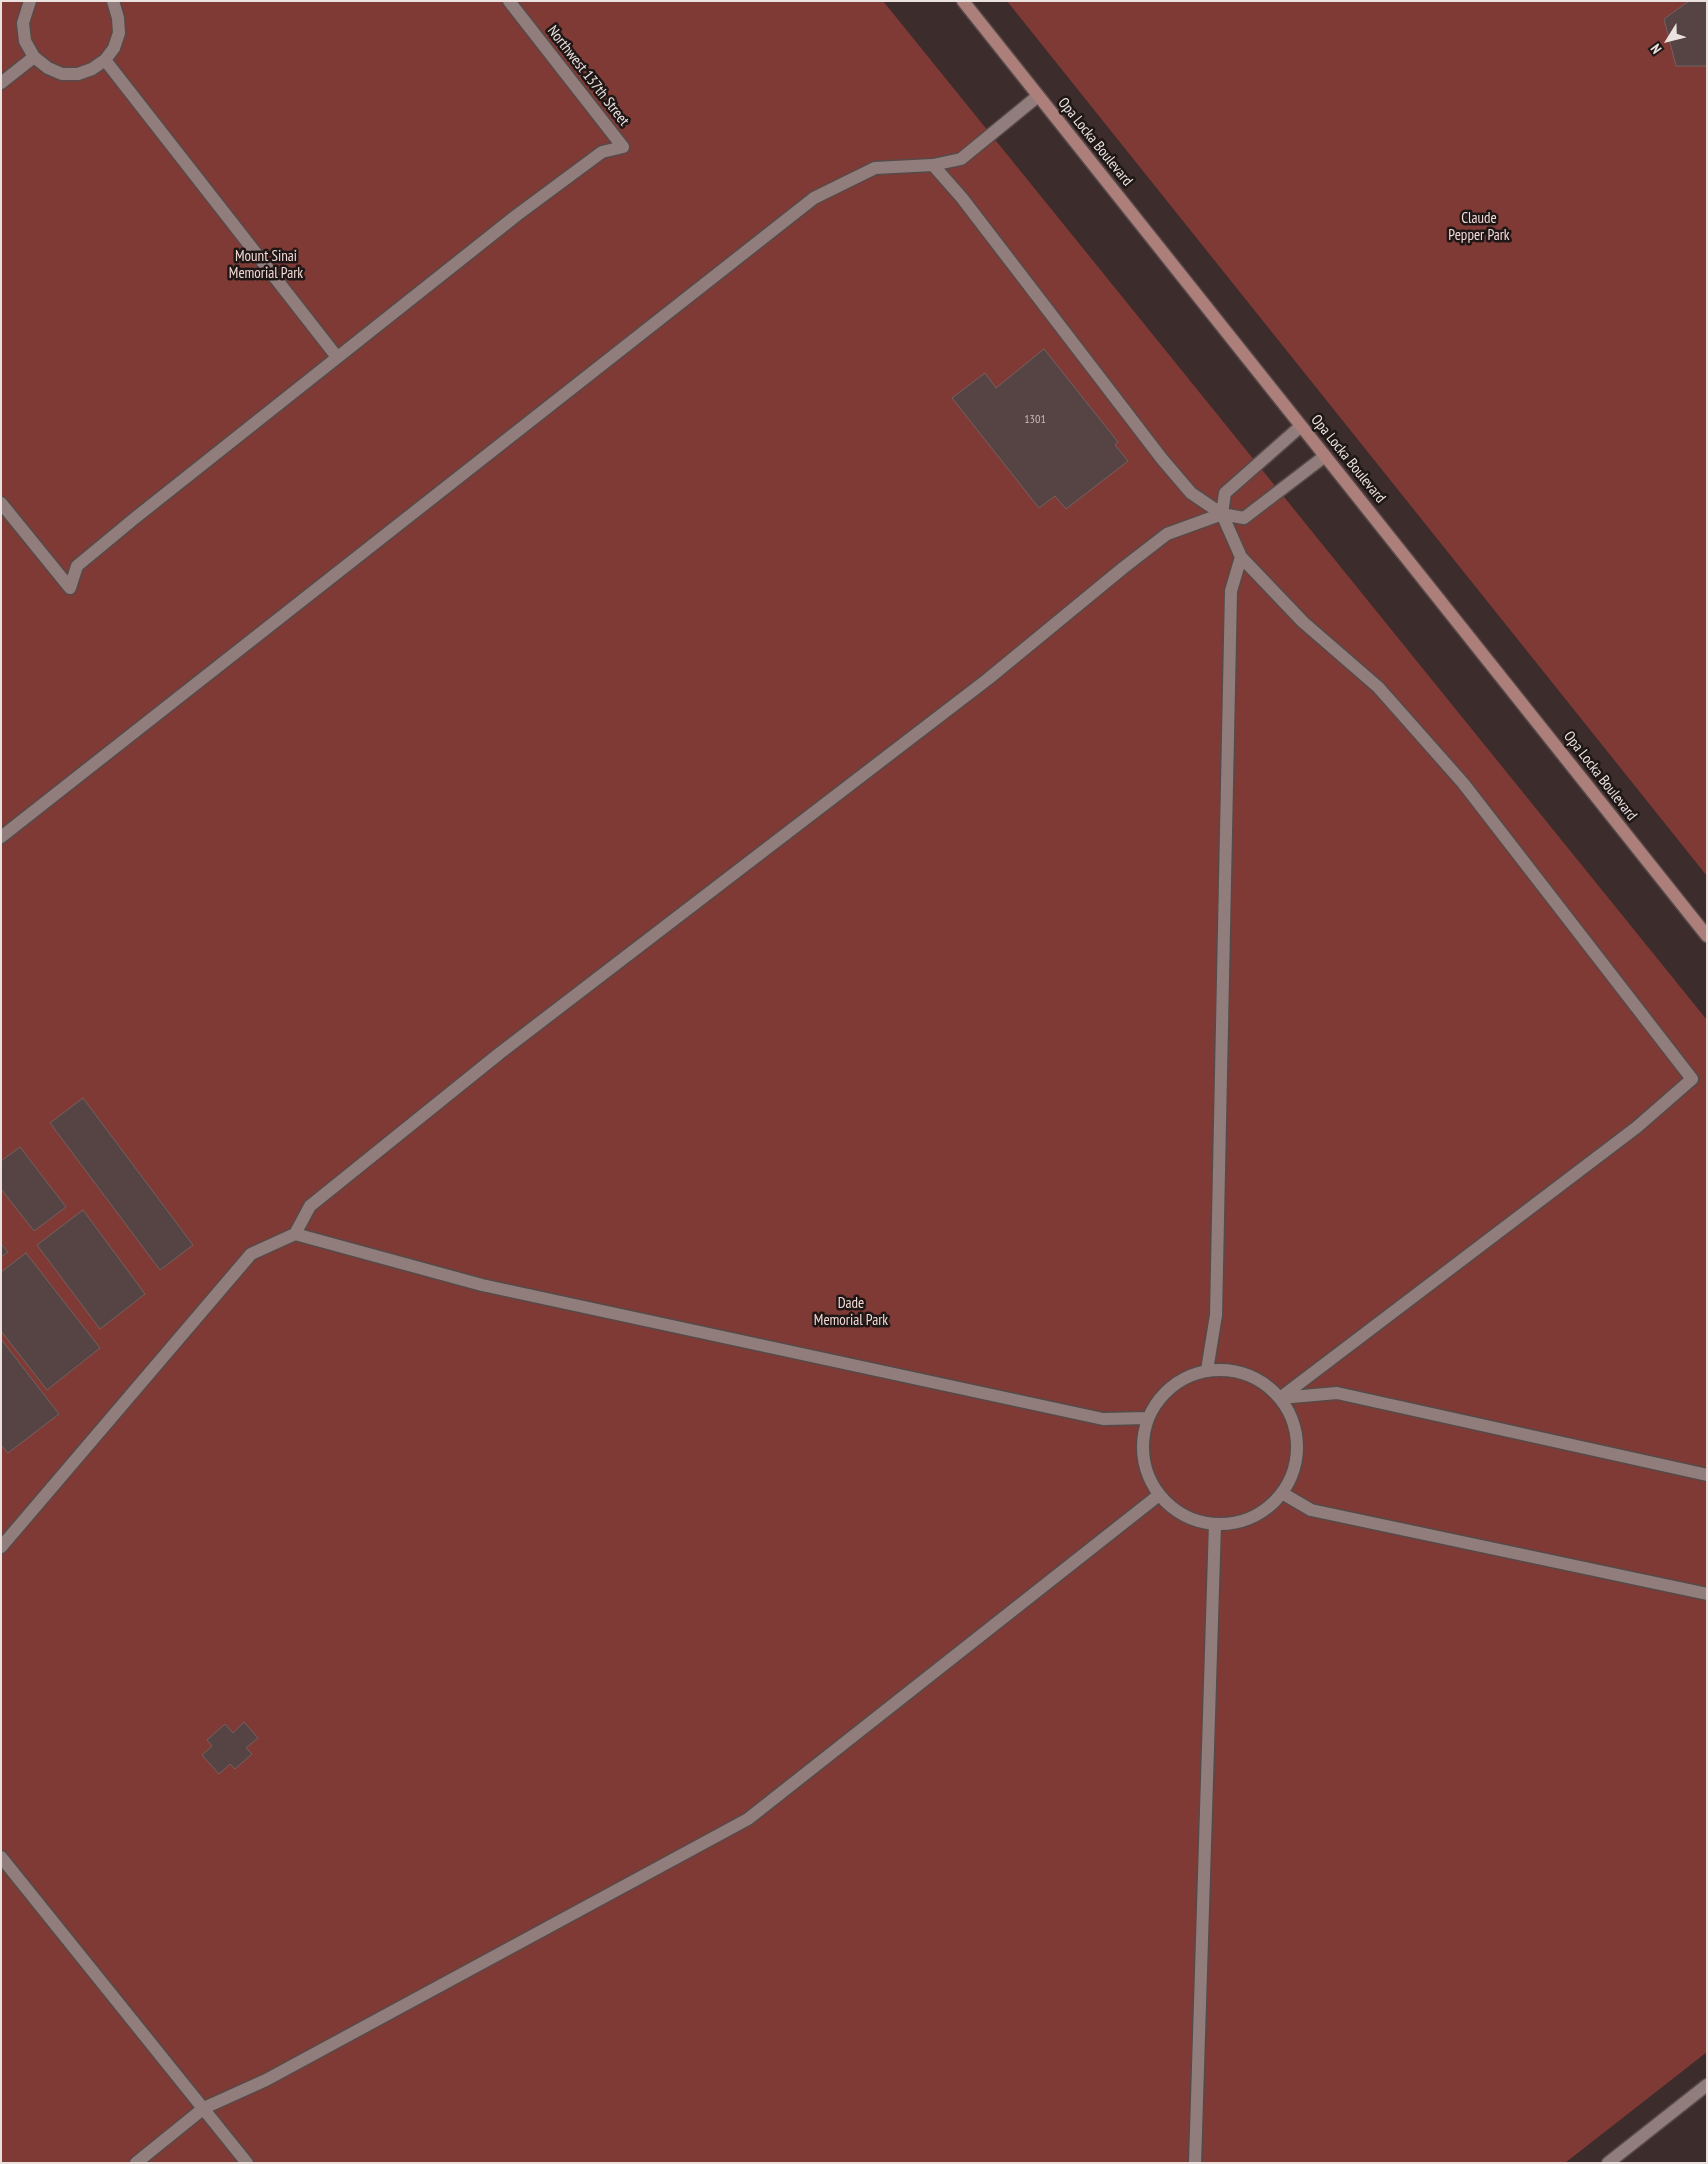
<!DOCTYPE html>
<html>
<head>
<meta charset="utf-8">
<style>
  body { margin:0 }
  #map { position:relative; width:1708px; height:2164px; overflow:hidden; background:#3c2c2b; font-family:"PT Sans Narrow",sans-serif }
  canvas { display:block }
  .frame { position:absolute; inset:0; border:2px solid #ebe1df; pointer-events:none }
  .north { position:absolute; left:1643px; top:15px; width:50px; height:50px; -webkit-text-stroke:4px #1e1716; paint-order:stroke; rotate:234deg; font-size:14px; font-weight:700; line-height:20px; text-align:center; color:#ebe1df }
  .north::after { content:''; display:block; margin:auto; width:18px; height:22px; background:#ebe1df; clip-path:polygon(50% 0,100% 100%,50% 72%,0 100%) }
</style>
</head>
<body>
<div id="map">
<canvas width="1708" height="2164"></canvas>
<div class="frame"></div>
<div class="north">N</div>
</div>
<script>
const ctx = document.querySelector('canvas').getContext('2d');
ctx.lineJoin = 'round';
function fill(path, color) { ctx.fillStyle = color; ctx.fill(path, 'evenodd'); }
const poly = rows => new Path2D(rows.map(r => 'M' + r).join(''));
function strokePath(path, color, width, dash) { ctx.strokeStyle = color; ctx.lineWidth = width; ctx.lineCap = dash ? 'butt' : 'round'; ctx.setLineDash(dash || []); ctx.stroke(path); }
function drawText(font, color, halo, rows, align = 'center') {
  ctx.font = font + ' "PT Sans Narrow",sans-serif'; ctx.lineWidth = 5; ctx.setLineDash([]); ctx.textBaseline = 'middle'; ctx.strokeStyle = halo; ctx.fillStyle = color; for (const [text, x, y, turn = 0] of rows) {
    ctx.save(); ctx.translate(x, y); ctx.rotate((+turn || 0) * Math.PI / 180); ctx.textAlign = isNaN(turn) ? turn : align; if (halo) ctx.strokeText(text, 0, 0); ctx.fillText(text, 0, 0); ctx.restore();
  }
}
fill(poly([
  [1,1,883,1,1707,1020,1707,2052,1565,2163,1,2163],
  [1007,1,1707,1,1707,876]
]), '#7f3a36');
const building = poly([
  [1689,1,1707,1,1707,66,1676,66,1664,19,1689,1],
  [1044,349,1118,442,1115,445,1128,461,1066,509,1055,496,1039,508,952,398,985,373,996,388,1044,349],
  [83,1098,193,1245,160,1270,50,1123,83,1098],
  [20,1147,66,1207,34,1231,1,1189,1,1161,20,1147],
  [83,1210,145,1294,100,1329,37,1245,83,1210],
  [1,1244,8,1252,1,1257,1,1244],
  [26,1253,100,1348,47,1390,1,1331,1,1272,26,1253],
  [1,1339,59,1414,8,1453,1,1445,1,1339],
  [244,1722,258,1738,246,1748,252,1754,235,1769,230,1764,219,1774,202,1755,212,1746,207,1740,225,1724,233,1733,244,1722]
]);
fill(building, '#554443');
strokePath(building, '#73615f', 1);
const service = poly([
  [30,1,23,23,25,41,34,57,48,68,62,74,78,74,92,69,105,60,114,48,119,33,118,18,113,1],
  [105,60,337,357],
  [1,83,34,57],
  [933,165,962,198,1162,459,1191,493,1222,514,1241,557,1303,622,1378,687,1463,783,1692,1079,1637,1127,1280,1398],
  [1301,426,1225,493,1222,514,1244,518,1325,456],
  [1,503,70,588,77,566,135,518,517,215,602,152,623,147,509,1],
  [1,837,814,198,875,168,933,165,961,159,1038,96],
  [295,1234,310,1206,500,1053,988,679,1123,568,1167,534,1222,514],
  [1207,1370,1216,1315,1231,591,1241,557],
  '1143 1447a77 77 0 1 1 154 0a77 77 0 1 1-154 0Z',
  [1280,1398,1337,1393,1707,1475],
  [1282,1493,1311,1510,1707,1594],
  [1,1547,251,1254,295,1234,482,1285,1103,1419,1148,1418],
  [1,1857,247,2163],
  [136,2163,204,2108,266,2080,748,1819,1159,1495],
  [1195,2163,1215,1524]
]);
const minor = poly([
  [1608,2163,1707,2085]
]);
const secondary = poly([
  [963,1,1707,936]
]);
strokePath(service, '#564a48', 15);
strokePath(minor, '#564a48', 15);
strokePath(secondary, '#564a48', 15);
strokePath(service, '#917e7c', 12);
strokePath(minor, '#917e7c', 12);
strokePath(secondary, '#ac7f7b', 12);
drawText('12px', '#c6bab8', null, [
  ["1301",1035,420]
]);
drawText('15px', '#ebe1df', '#1e1716', [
  ["Northwest 137th Street",588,76,52],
  ["Opa Locka Boulevard",1095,142,51],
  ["Opa Locka Boulevard",1348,459,51],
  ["Opa Locka Boulevard",1600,776,52]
]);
drawText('15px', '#f3d9d6', '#1e1716', [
  ["Claude",1479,219],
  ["Pepper Park",1479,236],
  ["Mount Sinai",266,257],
  ["Memorial Park",266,274],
  ["Dade",851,1304],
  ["Memorial Park",851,1321]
]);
</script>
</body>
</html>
